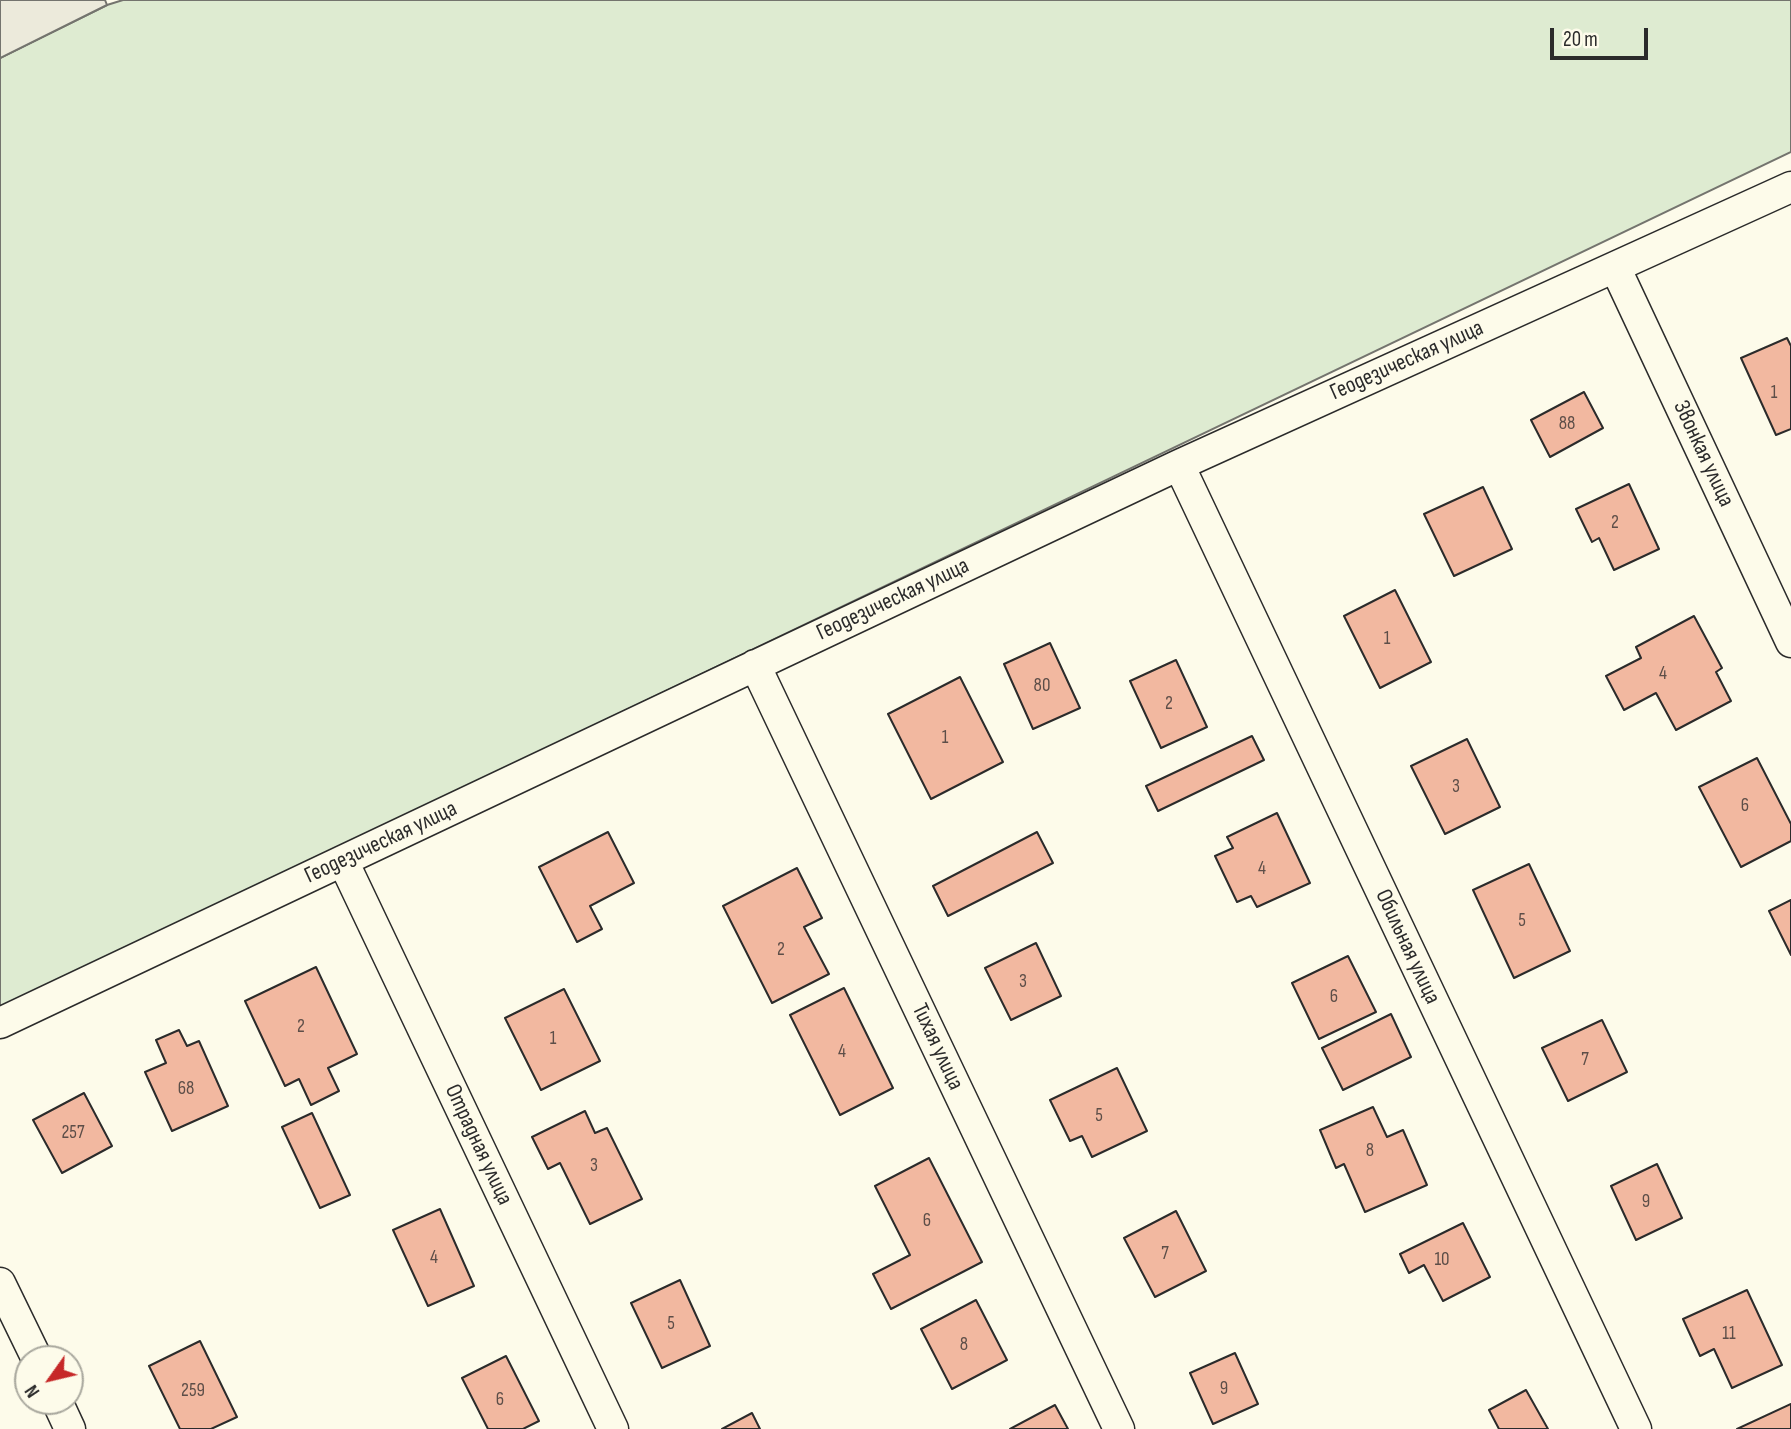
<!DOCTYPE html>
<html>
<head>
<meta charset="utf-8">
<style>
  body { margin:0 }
  #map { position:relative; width:1791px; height:1429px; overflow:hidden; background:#fdfbea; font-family:"Sofia Sans Condensed",sans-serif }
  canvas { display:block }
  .north { position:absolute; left:14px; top:1345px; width:70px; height:70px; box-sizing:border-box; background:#fdfbea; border:2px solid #a9a89e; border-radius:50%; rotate:236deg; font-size:19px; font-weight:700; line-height:28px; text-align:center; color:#2b2b2b }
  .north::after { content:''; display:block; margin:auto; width:24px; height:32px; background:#c62828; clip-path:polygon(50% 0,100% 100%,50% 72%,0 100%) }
  .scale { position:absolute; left:1550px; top:28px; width:98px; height:32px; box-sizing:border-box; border:4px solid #2b2b2b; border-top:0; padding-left:9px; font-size:21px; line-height:24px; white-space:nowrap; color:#2b2b2b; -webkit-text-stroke:5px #fdfbea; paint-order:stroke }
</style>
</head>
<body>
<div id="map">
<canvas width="1791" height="1429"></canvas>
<div class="north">N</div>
<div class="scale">20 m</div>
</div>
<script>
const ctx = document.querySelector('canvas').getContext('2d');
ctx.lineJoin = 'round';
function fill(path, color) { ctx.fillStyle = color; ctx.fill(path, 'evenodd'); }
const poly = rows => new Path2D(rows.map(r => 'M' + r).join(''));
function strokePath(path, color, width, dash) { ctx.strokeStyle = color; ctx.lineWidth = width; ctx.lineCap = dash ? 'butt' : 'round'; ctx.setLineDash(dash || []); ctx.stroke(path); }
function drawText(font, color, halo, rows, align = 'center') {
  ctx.font = font + ' "Sofia Sans Condensed",sans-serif'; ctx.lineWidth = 5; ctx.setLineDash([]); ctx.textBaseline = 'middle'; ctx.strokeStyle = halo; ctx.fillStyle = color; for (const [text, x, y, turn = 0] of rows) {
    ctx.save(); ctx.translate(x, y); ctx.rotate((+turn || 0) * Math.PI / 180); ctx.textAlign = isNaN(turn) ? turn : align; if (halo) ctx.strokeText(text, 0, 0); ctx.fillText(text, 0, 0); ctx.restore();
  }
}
const green = poly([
  [123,0,1791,0,1791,152,0,1010,0,58,107,5,123,0]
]);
fill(green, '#deebd1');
strokePath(green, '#74746e', 2);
const parking = poly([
  [0,0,105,0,107,5,0,58,0,0]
]);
fill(parking, '#eceadb');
strokePath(parking, '#74746e', 2);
const building = poly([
  [1787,338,1791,346,1791,429,1776,435,1741,358,1787,338],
  [1584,392,1603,428,1550,457,1531,420,1584,392],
  [1629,484,1659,549,1614,570,1599,538,1592,542,1576,509,1629,484],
  [1483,487,1512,549,1454,576,1424,514,1483,487],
  [1395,590,1431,662,1380,688,1344,616,1395,590],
  [1694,616,1722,668,1716,672,1731,701,1676,730,1656,693,1624,710,1606,676,1641,658,1636,647,1694,616],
  [1050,643,1080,708,1033,729,1004,664,1050,643],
  [1176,660,1207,727,1161,748,1130,681,1176,660],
  [960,677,1003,762,931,799,888,714,960,677],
  [1252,736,1264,760,1158,811,1146,786,1252,736],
  [1467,739,1500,807,1445,834,1411,766,1467,739],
  [1757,758,1791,824,1791,841,1741,867,1699,787,1757,758],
  [1277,813,1310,883,1257,907,1251,896,1237,902,1215,856,1233,848,1227,837,1277,813],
  [608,832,634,883,590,906,602,929,577,942,539,867,608,832],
  [1037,832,1053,863,948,916,933,886,1037,832],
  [1529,864,1570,951,1514,978,1473,890,1529,864],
  [797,868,822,918,804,927,829,974,772,1003,723,906,797,868],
  [1791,900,1791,955,1769,911,1791,900],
  [1036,943,1061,996,1011,1020,985,968,1036,943],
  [1348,956,1376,1012,1319,1039,1292,983,1348,956],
  [316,967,357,1054,328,1068,339,1091,311,1105,299,1079,285,1086,245,1001,316,967],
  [844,988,893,1088,840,1115,790,1015,844,988],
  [564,989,600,1061,541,1090,505,1018,564,989],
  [1391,1014,1411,1057,1343,1090,1322,1048,1391,1014],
  [1602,1020,1627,1072,1568,1101,1542,1048,1602,1020],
  [179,1030,187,1046,199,1041,228,1106,172,1131,145,1072,166,1063,156,1040,179,1030],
  [1117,1068,1147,1131,1092,1157,1082,1136,1070,1141,1050,1100,1117,1068],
  [84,1093,112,1146,62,1173,33,1120,84,1093],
  [1373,1107,1387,1137,1403,1130,1427,1185,1365,1212,1344,1164,1336,1168,1320,1130,1373,1107],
  [585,1111,595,1133,607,1128,642,1199,590,1224,560,1163,548,1169,532,1137,585,1111],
  [312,1113,350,1195,320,1208,282,1127,312,1113],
  [929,1158,982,1262,891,1309,873,1274,910,1255,875,1186,929,1158],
  [1657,1164,1682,1218,1636,1240,1611,1186,1657,1164],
  [440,1209,474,1286,428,1306,393,1230,440,1209],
  [1176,1211,1206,1271,1155,1297,1124,1238,1176,1211],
  [1463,1223,1490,1277,1443,1301,1424,1265,1409,1273,1400,1254,1463,1223],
  [680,1280,710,1346,662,1368,631,1303,680,1280],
  [1747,1290,1782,1365,1732,1388,1714,1349,1700,1356,1683,1319,1747,1290],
  [976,1300,1007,1360,952,1389,921,1329,976,1300],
  [200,1341,237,1417,211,1429,180,1429,149,1366,200,1341],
  [1235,1353,1258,1404,1213,1424,1190,1373,1235,1353],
  [506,1356,539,1421,523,1429,488,1429,462,1378,506,1356],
  [1526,1390,1548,1429,1499,1429,1489,1410,1526,1390],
  [1791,1404,1791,1429,1737,1429,1791,1404],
  [1055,1405,1068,1429,1010,1429,1055,1405],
  [752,1413,760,1429,722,1429,752,1413]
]);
fill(building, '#f2b8a0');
strokePath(building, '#2b2b2b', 2);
const minor = poly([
  [1615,267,1791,642],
  [1179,465,1636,1429],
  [755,665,1119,1429],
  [343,861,613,1429],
  [0,1023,1179,465,1791,187],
  [0,1283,37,1359],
  [57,1401,70,1429]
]);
strokePath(minor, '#2b2b2b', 33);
strokePath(minor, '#fdfbea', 30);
drawText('19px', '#5d4e48', null, [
  ["1",1774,393],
  ["88",1567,424],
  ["2",1615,523],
  ["1",1387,639],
  ["4",1663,674],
  ["80",1042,686],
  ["2",1169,704],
  ["1",945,738],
  ["3",1456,787],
  ["6",1745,806],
  ["4",1262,869],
  ["5",1522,921],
  ["2",781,950],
  ["3",1023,982],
  ["6",1334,997],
  ["2",301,1027],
  ["1",553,1039],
  ["4",842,1052],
  ["7",1585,1060],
  ["68",186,1089],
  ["5",1099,1116],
  ["257",73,1133],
  ["8",1370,1151],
  ["3",594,1166],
  ["9",1646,1202],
  ["6",927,1221],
  ["7",1165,1254],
  ["4",434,1258],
  ["10",1442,1260],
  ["5",671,1324],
  ["11",1729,1334],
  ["8",964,1345],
  ["9",1224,1389],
  ["259",193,1391],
  ["6",500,1400]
]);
drawText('23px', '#2b2b2b', '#fdfbea', [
  ["Геодезическая улица",1407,361,-24],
  ["Звонкая улица",1703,454,65],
  ["Геодезическая улица",893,600,-25],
  ["Геодезическая улица",381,843,-25],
  ["Обильная улица",1407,947,65],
  ["Тихая улица",937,1047,65],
  ["Отрадная улица",478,1145,65]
]);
</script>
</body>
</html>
